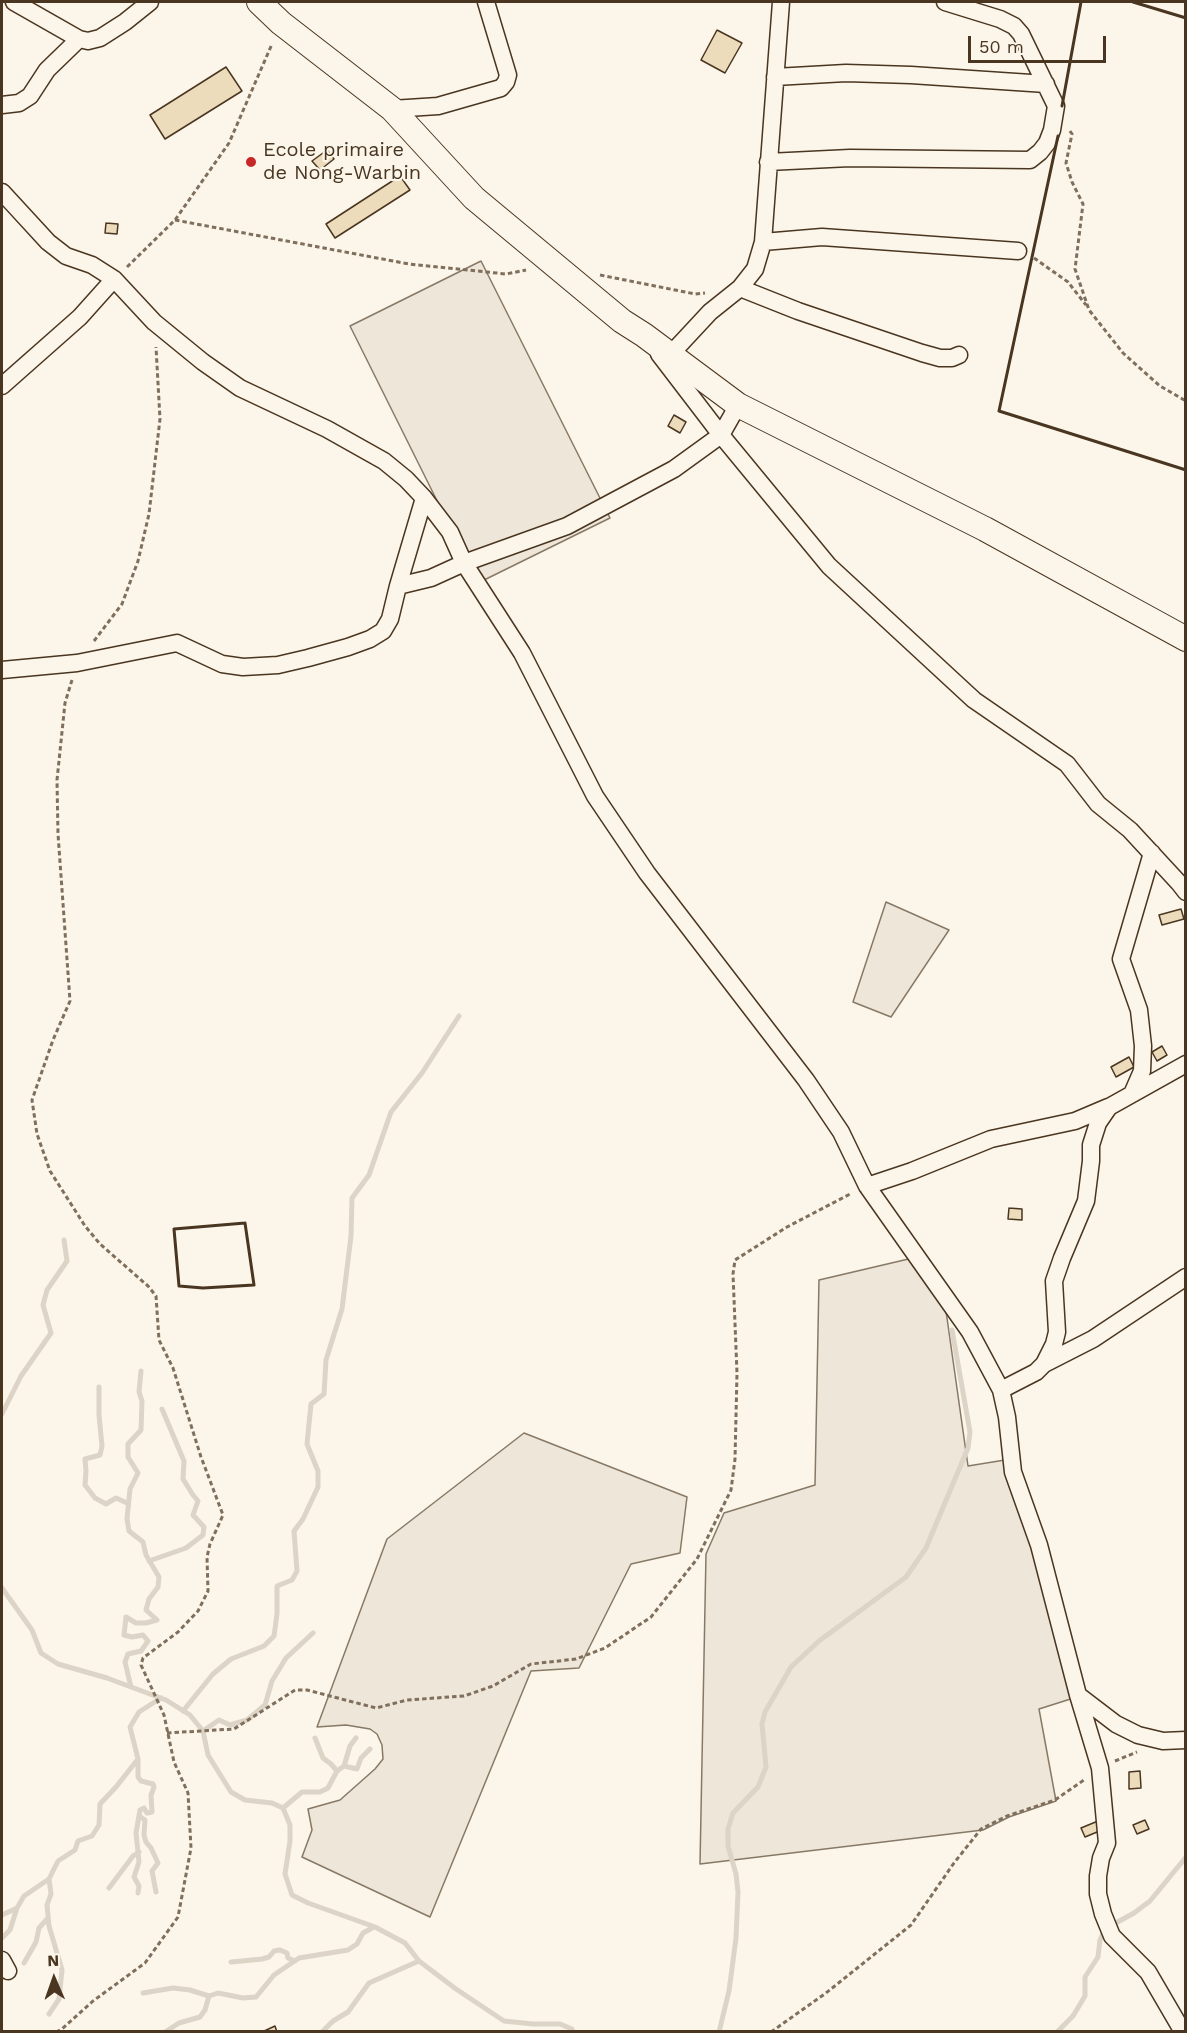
<!DOCTYPE html>
<html>
<head>
<meta charset="utf-8">
<style>
  body { margin:0 }
  #map { position:relative; width:1187px; height:2033px; overflow:hidden; background:#fbf6e9; font-family:"Work Sans",sans-serif }
  canvas { display:block }
  .frame { position:absolute; inset:0; border:3px solid #4a3520; pointer-events:none }
  .north { position:absolute; left:24px; top:1949px; width:60px; height:60px; -webkit-text-stroke:4px #fbf6e9; paint-order:stroke; rotate:358deg; font-size:16px; font-weight:700; line-height:24px; text-align:center; color:#4a3520 }
  .north::after { content:''; display:block; margin:auto; width:21px; height:27px; background:#4a3520; clip-path:polygon(50% 0,100% 100%,50% 72%,0 100%) }
  .scale { position:absolute; left:968px; top:36px; width:138px; height:27px; box-sizing:border-box; border:3px solid #4a3520; border-top:0; padding-left:8px; font-size:18px; line-height:21px; white-space:nowrap; color:#4a3520; -webkit-text-stroke:4px #fbf6e9; paint-order:stroke }
</style>
</head>
<body>
<div id="map">
<canvas width="1187" height="2033"></canvas>
<div class="frame"></div>
<div class="north">N</div>
<div class="scale">50 m</div>
</div>
<script>
const ctx = document.querySelector('canvas').getContext('2d');
ctx.lineJoin = 'round';
function fill(path, color) { ctx.fillStyle = color; ctx.fill(path, 'evenodd'); }
const poly = rows => new Path2D(rows.map(r => 'M' + r).join(''));
function strokePath(path, color, width, dash) { ctx.strokeStyle = color; ctx.lineWidth = width; ctx.lineCap = dash ? 'butt' : 'round'; ctx.setLineDash(dash || []); ctx.stroke(path); }
function drawText(font, color, halo, rows, align = 'center') {
  ctx.font = font + ' "Work Sans",sans-serif'; ctx.lineWidth = 4.5; ctx.setLineDash([]); ctx.textBaseline = 'middle'; ctx.strokeStyle = halo; ctx.fillStyle = color; for (const [text, x, y, turn = 0] of rows) {
    ctx.save(); ctx.translate(x, y); ctx.rotate((+turn || 0) * Math.PI / 180); ctx.textAlign = isNaN(turn) ? turn : align; if (halo) ctx.strokeText(text, 0, 0); ctx.fillText(text, 0, 0); ctx.restore();
  }
}
const green = poly([
  [481,261,610,518,478,583,350,326,481,261],
  [886,902,949,930,891,1017,853,1002,886,902],
  [917,1257,945,1304,968,1466,1011,1459,1080,1696,1039,1709,1056,1801,1009,1817,983,1830,700,1864,706,1554,724,1513,815,1485,819,1280,917,1257],
  [524,1433,687,1497,680,1553,631,1564,579,1668,531,1671,430,1917,302,1857,312,1830,308,1809,340,1800,375,1769,383,1759,382,1745,377,1734,370,1729,346,1725,317,1727,387,1539,524,1433]
]);
fill(green, '#ede6d9');
strokePath(green, '#887966', 1.5);
strokePath(poly([
  [99,1387,99,1415,102,1446,100,1455,85,1459,86,1471,85,1485,95,1498,106,1504,116,1498,127,1503],
  [2,1414,21,1376,51,1333,43,1305,47,1290,67,1261,64,1240],
  [149,1561,186,1548,203,1535,204,1527,193,1515,198,1501,193,1495,183,1479,184,1461,162,1409],
  [2,1588,32,1630,41,1653,58,1664,107,1678,166,1700,190,1715,203,1731,208,1755,231,1792,245,1800,272,1803,283,1808,290,1825,290,1841,285,1874,292,1895,308,1903,375,1927,405,1943,419,1961,456,1989,504,2021,533,2024,560,2024,572,2029,573,2032],
  [131,1687,125,1662,128,1654,141,1651,148,1641,143,1635,132,1637,124,1635,126,1617,136,1623,146,1623,157,1620,146,1610,149,1599,158,1587,159,1577,146,1555,143,1542,129,1531,127,1519,130,1489,138,1473,128,1457,128,1444,141,1430,142,1401,139,1392,141,1371],
  [183,1711,213,1674,231,1659,264,1646,274,1636,277,1614,277,1586,292,1580,297,1571,294,1531,303,1519,318,1487,318,1471,307,1444,311,1404,324,1394,326,1360,342,1309,351,1236,352,1198,369,1175,391,1112,422,1073,459,1016],
  [203,1731,219,1720,230,1725,247,1720,265,1705,272,1681,286,1658,313,1633],
  [315,1738,323,1758,331,1764,337,1771],
  [138,1760,138,1777,141,1781,153,1784,154,1787,151,1795,152,1812,147,1813,144,1808,140,1810,136,1833,139,1862,134,1877,139,1886,138,1893],
  [344,1766,357,1769,361,1758,370,1749],
  [283,1808,302,1792,320,1792,328,1788,337,1771,344,1766,350,1746,356,1738],
  [139,1816,145,1820,144,1835,146,1842,151,1848,158,1863,152,1871,156,1892],
  [49,1879,51,1894,47,1905,49,1926,62,1970,59,1999,49,2014],
  [109,1888,133,1856,139,1852],
  [2,1915,17,1908,24,1896,49,1879,58,1861,75,1850,78,1841,92,1836,99,1825,100,1804,116,1787,138,1759,130,1727,139,1712,161,1698],
  [2,1938,10,1930,17,1908],
  [231,1962,262,1959,269,1957,274,1951,280,1950,287,1953,288,1958,295,1961],
  [24,1963,36,1942,39,1928,48,1918],
  [143,1993,173,1988,190,1990,209,1996],
  [165,2032,179,2023,200,2017,205,2010,209,1996,218,1993,243,1998,256,1997,274,1975,299,1958,348,1950,357,1944,363,1933,374,1927],
  [322,2032,333,2021,348,2012,369,1983,419,1961],
  [719,2032,729,1991,736,1938,738,1892,736,1874,728,1846,728,1829,733,1813,758,1787,766,1767,762,1724,765,1712,791,1667,819,1641,906,1577,926,1548,968,1448,970,1432,952,1330],
  [1057,2032,1073,2016,1085,1996,1085,1977,1098,1957,1100,1940,1105,1929,1134,1913,1150,1901,1186,1857]
]), '#dcd4c6', 5);
const building = poly([
  [717,30,742,43,725,73,701,60,717,30],
  [226,67,242,91,165,139,150,115,226,67],
  [327,150,334,159,320,170,312,161,327,150],
  [400,176,410,190,335,238,326,224,400,176],
  [106,223,118,224,117,234,105,233,106,223],
  [674,415,686,422,680,433,668,426,674,415],
  [1181,909,1184,919,1162,925,1159,915,1181,909],
  [1162,1046,1167,1055,1157,1061,1152,1052,1162,1046],
  [1129,1057,1134,1067,1116,1077,1111,1067,1129,1057],
  [1009,1208,1022,1209,1022,1220,1008,1219,1009,1208],
  [1140,1771,1141,1788,1129,1789,1129,1772,1140,1771],
  [1145,1820,1149,1829,1137,1834,1133,1825,1145,1820],
  [1098,1821,1102,1830,1085,1837,1081,1828,1098,1821],
  [275,2026,277,2032,262,2032,275,2026]
]);
fill(building, '#ecdcbc');
strokePath(building, '#4a3520', 1.5);
const street = poly([
  [14,2,79,39,88,41,100,38,125,22,150,2],
  [775,77,846,73,911,75,1046,84],
  [2,105,19,103,30,96,47,70,79,39],
  [392,109,438,106,501,88,506,82,508,75,486,2],
  [768,162,850,158,1030,160,1040,152,1047,143,1052,130,1056,106,1021,34,1014,26,1000,19,945,2],
  [2,192,48,242,66,256,92,265,114,279,154,322,203,362,240,388,327,429,384,461,406,479,424,498,450,532,464,563,522,653,595,796,647,873,806,1080,841,1132,867,1186,970,1332,1001,1390,1007,1417,1013,1472,1039,1545,1078,1695,1100,1768,1107,1843,1101,1858,1098,1876,1098,1894,1103,1914,1112,1936,1148,1972,1183,2032],
  [763,242,822,237,1018,251],
  [740,288,798,311,922,353,940,358,952,358,959,355],
  [659,354,721,435,829,566,974,700,1067,764,1098,804,1130,830,1179,883,1186,892],
  [670,355,710,312,740,288,755,269,763,242,781,2],
  [2,386,80,317,114,279],
  [398,586,424,498],
  [2,670,77,663,177,643,222,664,243,667,278,665,308,658,348,647,370,639,383,631,390,619,398,586,431,578,464,563,567,526,674,469,721,435,738,405],
  [1132,1094,1142,1071,1143,1046,1139,1010,1121,959,1152,853],
  [867,1186,912,1171,991,1139,1075,1121,1108,1107],
  [1044,1364,1093,1339,1186,1277],
  [1001,1390,1036,1372,1044,1364,1054,1344,1057,1332,1054,1281,1062,1258,1086,1201,1091,1161,1091,1145,1098,1123,1109,1107,1186,1064],
  [1078,1695,1116,1724,1138,1735,1163,1741,1186,1740],
  [2,1960,8,1971]
]);
const secondary = poly([
  [259,2,281,23,392,109,474,198,622,321,644,335,738,405,985,529,1186,639]
]);
strokePath(street, '#4a3520', 19);
strokePath(secondary, '#4a3520', 26);
strokePath(poly([
  [1070,131,1072,134,1066,163,1072,182,1083,204,1075,269,1089,310,1123,353,1160,386,1186,401],
  [175,220,409,264,506,274,526,270],
  [1034,258,1068,282,1086,305],
  [127,267,175,220,229,143,272,44],
  [600,275,695,294,705,293],
  [94,641,122,604,138,561,149,514,160,419,156,347],
  [167,1733,234,1729,295,1690,307,1690,376,1708,407,1700,464,1696,493,1686,531,1664,576,1659,605,1648,651,1617,697,1559,731,1490,735,1459,737,1373,733,1274,735,1260,787,1227,852,1193],
  [1115,1761,1137,1752],
  [56,2032,62,2029,93,2001,145,1963,178,1917,191,1848,188,1793,174,1762,164,1715,141,1665,143,1658,178,1632,198,1611,208,1591,207,1557,210,1544,223,1515,201,1457,173,1368,159,1340,156,1296,148,1286,100,1244,85,1226,50,1171,37,1134,32,1100,53,1040,70,1001,58,834,57,780,65,703,72,680],
  [771,2032,826,1993,911,1925,954,1863,981,1829,1007,1816,1055,1800,1084,1780]
]), '#7f6f5c', 3, [4.5, 3]);
strokePath(street, '#fbf6e9', 16);
strokePath(secondary, '#fbf6e9', 24);
strokePath(poly([
  [1133,2,1186,18],
  [1062,106,1081,2],
  [1058,136,999,411,1186,470],
  [245,1223,254,1285,203,1288,179,1286,174,1229,245,1223]
]), '#4a3520', 3);
for (const [x, y, r, color] of [
  [251,162,6,"#c62828"]
]) { const dot = new Path2D(); dot.arc(x, y, r, 0, 2 * Math.PI); ctx.fillStyle = color; ctx.fill(dot); strokePath(dot, '#fbf6e9', 2); }
drawText('20px', '#4a3520', '#fbf6e9', [
  ["Ecole primaire",263,150],
  ["de Nong-Warbin",263,173]
], 'left');
</script>
</body>
</html>
